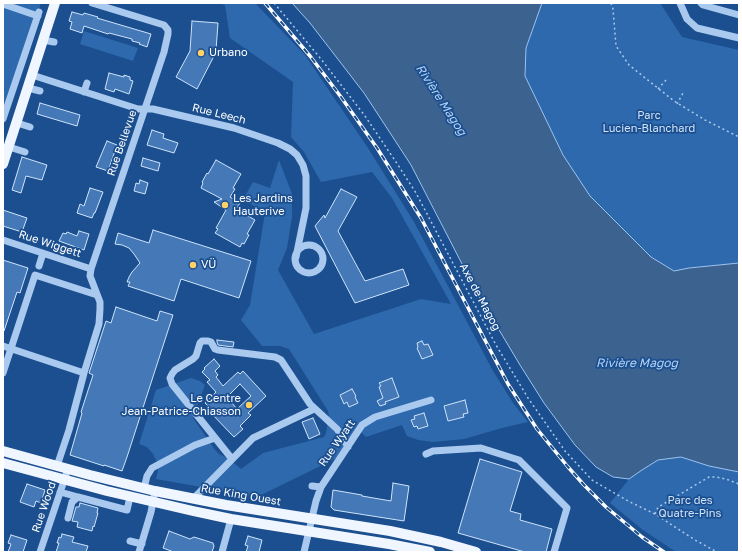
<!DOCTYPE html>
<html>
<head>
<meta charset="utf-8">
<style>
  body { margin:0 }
  #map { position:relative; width:742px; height:555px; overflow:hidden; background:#1b4f8f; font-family:"Golos Text",sans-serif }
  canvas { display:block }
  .frame { position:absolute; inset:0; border:4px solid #fff; pointer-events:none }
</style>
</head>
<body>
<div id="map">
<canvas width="742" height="555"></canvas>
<div class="frame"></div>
</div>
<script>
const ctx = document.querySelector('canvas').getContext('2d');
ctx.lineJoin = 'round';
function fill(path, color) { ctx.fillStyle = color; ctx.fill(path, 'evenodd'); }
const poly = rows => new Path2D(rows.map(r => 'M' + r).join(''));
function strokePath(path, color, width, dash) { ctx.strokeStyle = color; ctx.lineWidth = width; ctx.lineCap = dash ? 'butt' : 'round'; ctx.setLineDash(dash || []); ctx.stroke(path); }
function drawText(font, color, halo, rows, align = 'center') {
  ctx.font = font + ' "Golos Text",sans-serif'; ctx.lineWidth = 3.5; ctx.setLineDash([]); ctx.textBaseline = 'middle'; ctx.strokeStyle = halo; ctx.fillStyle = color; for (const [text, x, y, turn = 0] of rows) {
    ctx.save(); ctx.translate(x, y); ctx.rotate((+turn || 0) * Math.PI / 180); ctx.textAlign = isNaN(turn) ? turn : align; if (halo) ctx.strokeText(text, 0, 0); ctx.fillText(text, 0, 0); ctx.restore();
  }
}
fill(poly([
  [3,3,41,3,3,112],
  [217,3,255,3,305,55,368,148,414,222,493,371,513,403,528,422,502,428,464,439,433,442,418,440,407,436,402,425,366,437,359,430,341,456,257,497,156,479,158,471,157,462,153,454,147,447,139,444,156,390,191,378,200,381,205,385,193,418,215,450,219,454,229,459,241,469,263,453,324,437,326,433,329,416,328,411,289,349,280,346,262,346,241,320,250,305,265,213,243,199,253,182,270,188,279,160,292,194,292,217,287,248,278,270,314,334,421,299,451,304,392,198,372,172,321,182,304,152,291,137,293,82,230,38,225,5],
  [542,3,660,3,682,37,739,50,739,263,689,268,674,271,651,257,590,196,563,155,525,76,526,48],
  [84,31,138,48,133,61,80,44],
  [681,457,709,466,739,472,739,552,676,552,643,530,610,503,629,479,642,470,658,460]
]), '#2e69ad');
const water = poly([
  [292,3,542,3,526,48,525,76,563,155,590,196,651,257,674,271,689,268,739,263,739,472,709,466,681,457,658,460,642,470,629,479,613,477,596,467,575,445,544,403,520,365,477,293,411,165,364,93,310,23,292,3]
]);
fill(water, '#3c6290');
strokePath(water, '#9cc4f0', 1);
const building = poly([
  [72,12,83,15,84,13,98,17,97,18,151,34,147,47,139,44,140,43,132,41,132,39,109,33,108,34,84,26,82,33,70,29,72,22,69,21,72,12],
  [192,21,218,23,216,50,215,50,214,56,197,89,176,77,190,51,192,21],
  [109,73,124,77,124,75,130,77,130,80,133,81,129,94,115,89,114,92,105,89,109,73],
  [40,103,80,115,77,126,37,114,40,103],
  [152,130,164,134,163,138,178,143,174,153,147,145,152,130],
  [107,141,117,145,108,171,96,167,107,141],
  [22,157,47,165,42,180,26,176,21,193,12,190,22,157],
  [143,158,160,163,158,171,141,166,143,158],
  [216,160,241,174,233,188,235,189,230,197,240,203,236,209,255,220,247,234,249,235,244,244,242,243,240,247,215,233,218,229,216,228,226,210,214,202,222,199,201,188,203,183,202,182,207,173,208,174,216,160],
  [140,180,148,183,145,194,134,191,136,183,139,184,140,180],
  [90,188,103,192,95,213,94,213,92,218,77,213,80,204,84,206,90,188],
  [341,189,357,197,338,231,365,281,403,269,409,285,355,303,315,226,324,215,325,218,341,189],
  [3,210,27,218,22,232,3,226,3,210],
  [153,230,251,261,239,298,181,279,174,301,128,286,130,282,127,282,129,277,132,272,140,263,134,254,129,248,122,245,115,244,118,233,149,243,153,230],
  [79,231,89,234,84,250,59,241,63,233,66,234,67,232,77,236,79,231],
  [3,260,28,268,20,293,17,292,4,331,3,331,3,260],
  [116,307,157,321,160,311,173,315,127,457,122,471,104,465,104,466,70,455,82,413,81,412,93,375,89,373,93,361,106,321,111,323,116,307],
  [217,340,234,342,233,347,218,345,217,342,217,340],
  [422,341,424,345,428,344,433,355,422,359,417,348,418,347,417,343,422,341],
  [214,359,220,366,215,371,218,375,216,377,223,386,238,372,240,374,243,371,266,396,248,413,251,415,240,426,243,429,234,437,210,412,212,410,205,403,216,392,207,382,210,380,202,372,205,369,204,368,214,359],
  [240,384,251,396,237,409,227,397,240,384],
  [392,378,399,397,385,402,386,404,380,406,377,401,383,398,379,387,381,386,379,383,392,378],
  [352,389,356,396,355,397,358,403,349,407,347,402,344,404,340,395,352,389],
  [465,400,468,413,463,414,464,417,448,421,444,406,465,400],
  [424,413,428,426,418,429,417,426,414,427,411,420,415,419,414,416,424,413],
  [313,418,320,434,309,439,302,422,313,418],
  [480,459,522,472,510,511,521,514,520,520,552,529,546,552,525,552,458,533,480,459],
  [393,483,409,486,404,521,334,510,331,507,333,490,362,495,362,496,391,501,393,483],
  [27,484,45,490,41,503,36,501,34,507,20,502,27,484],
  [80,503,98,508,97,513,98,513,94,527,93,526,92,531,77,527,78,522,72,521,76,507,79,507,80,503],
  [169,531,190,539,194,537,213,543,214,546,212,552,174,552,163,548,169,531],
  [62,534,74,537,72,542,88,546,86,552,56,552,59,543,57,543,59,537,61,538,62,534],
  [11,535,27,540,23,552,8,552,11,544,8,543,11,535],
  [248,536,262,540,259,552,246,552,248,546,245,545,248,536]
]);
fill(building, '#4478b7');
strokePath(building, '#cfe3fa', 1);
strokePath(poly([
  [274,3,321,59,365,116,398,165,416,193,496,345,528,398,565,451,592,480,628,501,655,514,695,540,717,552],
  [611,3,613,9,616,46,629,65,674,101,705,120,739,137],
  [658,89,667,79],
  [677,104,683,93],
  [655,514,657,509,660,506,709,477,716,477,726,479,739,484]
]), '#a9c9ee', 1.5, [2, 3]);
strokePath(poly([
  [680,3,687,19,697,28,739,38],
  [701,3,703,5,739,15],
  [3,4,38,16],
  [43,40,54,42],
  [32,75,138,109,153,109,234,128,278,143,290,149,297,155,303,165,306,176,306,208,296,257],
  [28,88,40,91],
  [84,92,87,83],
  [3,119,39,12],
  [17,123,30,127],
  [9,147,25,152],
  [3,240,91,269],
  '295 259a14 14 0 1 1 28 0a14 14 0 1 1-28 0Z',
  [39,266,43,253],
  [3,346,84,373],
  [3,373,35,275,97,295],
  [426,454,433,451,481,448,519,460,567,508,554,552],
  [232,459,172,384,170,378,172,374,175,370,193,359,196,356,200,343,202,341,208,341,211,342,215,349,218,350,275,357,281,360,310,404,337,429,342,436,348,447],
  [57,466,69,430,84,373,99,324,100,309,100,302,90,276,91,269,164,52,168,34,168,30,164,25,92,3],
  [312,486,321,487],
  [144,488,147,476,152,468,195,445,215,438],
  [60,492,78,497],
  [193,499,253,438,314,409],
  [68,518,72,502,78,497,127,510,130,497],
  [130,541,142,544],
  [40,552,68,469],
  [139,552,151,512,155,491],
  [222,552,231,519],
  [304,552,316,501,321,487,362,425,375,417,431,400]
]), '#a9c9ee', 7);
strokePath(poly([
  [3,164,55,3],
  [3,451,90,475,155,491,226,505,390,531,441,542,476,552],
  [3,463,107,491,193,511,231,519,389,544,430,552]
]), '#f0f6ff', 10);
const rail = poly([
  [265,3,310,56,341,97,377,148,421,218,508,384,537,429,568,467,584,485,606,507,642,537,664,552]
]);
strokePath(rail, '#fff', 3.5);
strokePath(rail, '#1b4f8f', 2, [6]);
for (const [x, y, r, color] of [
  [201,53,4,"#ffd166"],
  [225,205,4,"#ffd166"],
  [193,265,4,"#ffd166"],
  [249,405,4,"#ffd166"]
]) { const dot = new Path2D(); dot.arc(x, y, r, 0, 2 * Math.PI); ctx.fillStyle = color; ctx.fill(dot); strokePath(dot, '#1b4f8f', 1.5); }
drawText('11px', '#fff', '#1b4f8f', [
  ["Urbano",209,53],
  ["Les Jardins",233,199],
  ["Hauterive",233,212],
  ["VÜ",201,265],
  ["Le Centre",241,399,"right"],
  ["Jean-Patrice-Chiasson",241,412,"right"]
], 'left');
drawText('11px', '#fff', '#1b4f8f', [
  ["Rue Leech",219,114,14],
  ["Rue Bellevue",122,143,-71],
  ["Rue Wiggett",50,244,18],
  ["Axe de Magog",480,297,62],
  ["Rue Wyatt",337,443,-55],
  ["Rue King Ouest",241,495,10],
  ["Rue Wood",44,507,-71]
]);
drawText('11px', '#cfe3fa', '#1b4f8f', [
  ["Parc",649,116],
  ["Lucien-Blanchard",649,129],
  ["Parc des",690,501],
  ["Quatre-Pins",690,514]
]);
drawText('italic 12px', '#b5d3f5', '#1b4f8f', [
  ["Rivière Magog",441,100,57],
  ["Rivière Magog",637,363]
]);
</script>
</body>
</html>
